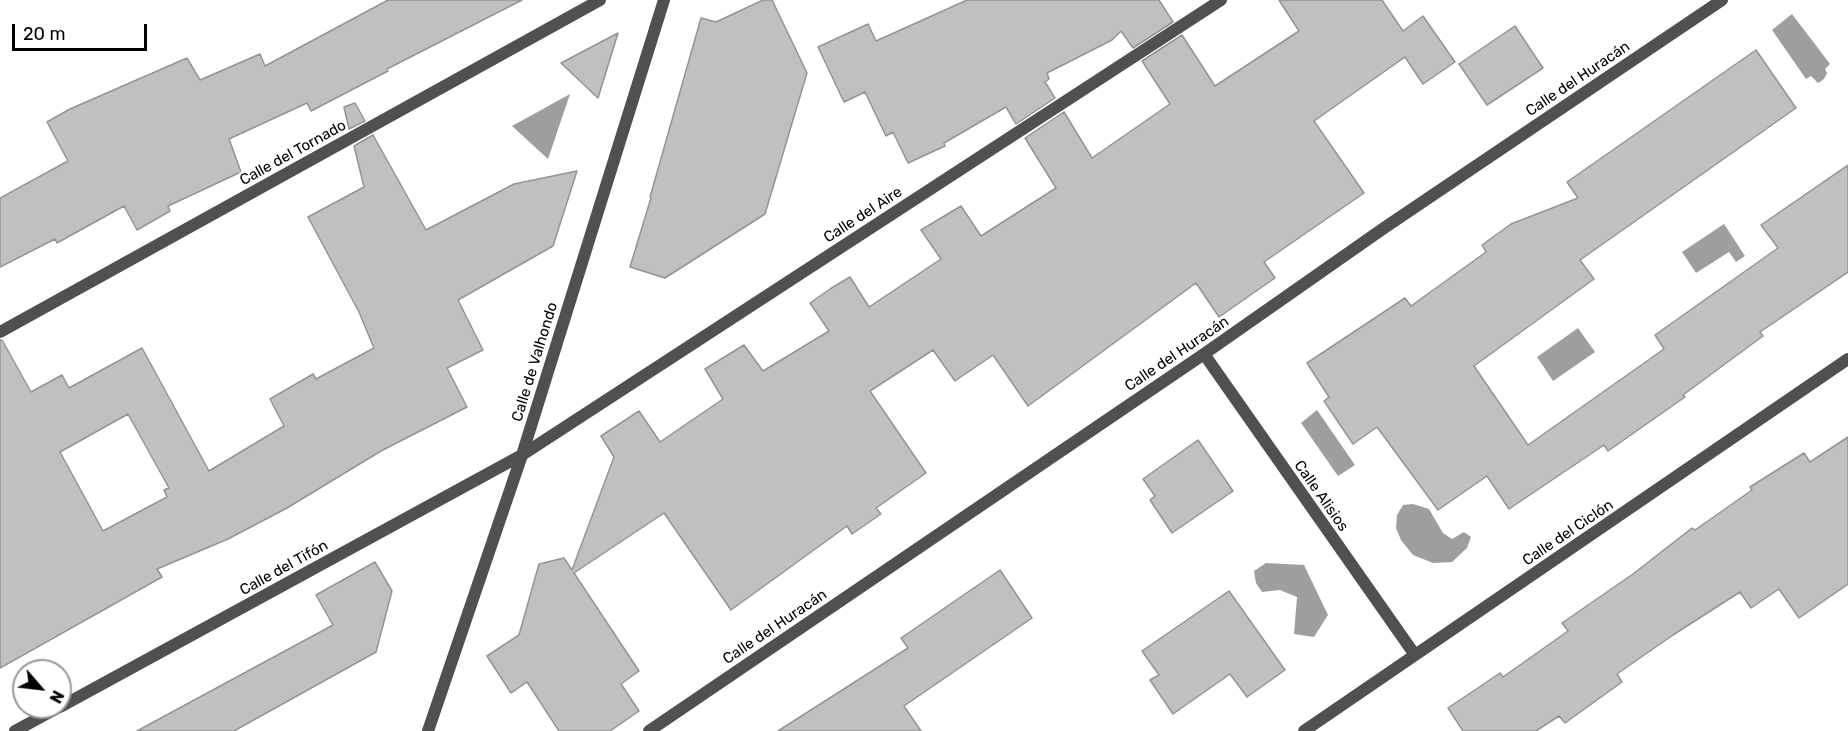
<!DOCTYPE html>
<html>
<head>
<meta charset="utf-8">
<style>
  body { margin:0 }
  #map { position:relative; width:1848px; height:731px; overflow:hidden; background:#fff; font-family:Rubik,sans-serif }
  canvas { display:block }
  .north { position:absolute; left:12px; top:659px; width:60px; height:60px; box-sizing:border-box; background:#fff; border:2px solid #999; border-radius:50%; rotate:118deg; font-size:16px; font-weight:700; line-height:24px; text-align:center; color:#000 }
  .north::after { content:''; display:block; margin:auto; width:21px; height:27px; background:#000; clip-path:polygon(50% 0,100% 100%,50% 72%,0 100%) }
  .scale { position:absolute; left:12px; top:24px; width:135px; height:27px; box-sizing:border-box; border:3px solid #000; border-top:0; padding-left:8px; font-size:18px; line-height:21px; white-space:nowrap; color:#000; -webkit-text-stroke:4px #fff; paint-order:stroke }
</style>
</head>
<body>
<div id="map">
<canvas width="1848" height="731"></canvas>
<div class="north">N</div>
<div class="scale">20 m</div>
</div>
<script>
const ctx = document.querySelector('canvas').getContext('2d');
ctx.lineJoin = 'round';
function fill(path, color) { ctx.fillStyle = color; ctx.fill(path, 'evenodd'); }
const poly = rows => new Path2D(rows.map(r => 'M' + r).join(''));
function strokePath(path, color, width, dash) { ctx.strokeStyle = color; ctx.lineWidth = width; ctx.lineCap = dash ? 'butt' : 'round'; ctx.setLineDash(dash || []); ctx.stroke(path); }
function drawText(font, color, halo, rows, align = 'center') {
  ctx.font = font + ' Rubik,sans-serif'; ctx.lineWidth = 5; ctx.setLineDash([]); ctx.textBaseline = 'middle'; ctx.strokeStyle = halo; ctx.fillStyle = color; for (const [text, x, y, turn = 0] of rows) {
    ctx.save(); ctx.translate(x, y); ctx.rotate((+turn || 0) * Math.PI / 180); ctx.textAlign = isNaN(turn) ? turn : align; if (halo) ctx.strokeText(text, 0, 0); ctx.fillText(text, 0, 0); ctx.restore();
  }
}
fill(poly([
  [1792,14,1830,64,1825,69,1827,73,1824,79,1818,83,1811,76,1806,79,1772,30],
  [570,94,548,159,512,126],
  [1724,224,1745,256,1736,262,1729,252,1696,273,1682,252],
  [1578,328,1595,352,1553,381,1537,357],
  [1317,410,1355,465,1338,476,1301,423],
  [1413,504,1429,509,1443,533,1452,539,1464,532,1471,537,1467,548,1452,562,1433,563,1413,555,1401,540,1396,528,1397,515,1403,505],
  [1266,563,1304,565,1328,615,1314,637,1294,634,1297,597,1280,590,1262,592,1256,583,1254,571]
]), '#9e9e9e');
const building = poly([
  [388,0,522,0,387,69,388,71,311,111,307,103,229,139,241,172,168,206,170,211,137,230,124,206,57,243,55,239,0,267,0,198,68,161,47,122,70,109,187,58,200,80,260,54,265,66,388,0],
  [763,0,772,0,807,73,765,214,665,278,630,267,651,198,650,197,701,18,716,22,763,0],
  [967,0,1159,0,1173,22,1133,48,1121,31,1112,40,1047,73,1049,79,1045,82,1055,98,1016,124,1006,107,944,143,945,146,908,163,893,132,886,136,865,92,844,102,818,47,868,24,876,41,967,0],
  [1279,0,1382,0,1403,31,1423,16,1455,62,1423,84,1405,57,1314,121,1364,193,1264,262,1275,278,1219,317,1196,283,1028,406,993,355,955,381,933,350,870,391,926,473,876,508,881,514,852,534,847,526,731,610,664,513,574,573,639,671,621,684,639,711,610,731,559,731,527,682,511,693,487,656,519,635,539,564,564,558,572,570,614,457,601,436,639,411,660,442,723,399,705,369,744,345,763,371,829,331,810,303,830,289,850,277,869,307,941,259,921,230,961,206,981,236,1056,188,1025,138,1064,112,1092,158,1170,104,1142,61,1182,35,1215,86,1299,31,1279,0],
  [1515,26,1543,68,1487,105,1459,64,1515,26],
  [618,33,598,98,561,63,618,33],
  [1756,50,1796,108,1580,260,1594,279,1474,366,1528,445,1664,349,1655,335,1778,248,1761,225,1848,165,1848,272,1760,332,1763,336,1683,395,1685,397,1608,451,1604,445,1509,509,1487,476,1438,510,1377,427,1353,444,1324,401,1329,397,1307,363,1405,298,1411,306,1486,252,1482,245,1511,224,1578,198,1567,182,1756,50],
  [355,103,365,121,349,129,344,107,355,103],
  [373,135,426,230,514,184,577,171,553,246,458,300,483,350,447,368,467,407,381,451,287,508,228,539,157,569,162,577,0,668,0,340,2,340,31,392,62,375,69,388,142,348,209,471,284,426,270,399,313,374,316,379,374,348,359,312,308,217,364,187,354,146,373,135],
  [128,414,169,488,164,490,167,497,103,531,60,452,128,414],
  [1848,437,1848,584,1799,618,1779,589,1751,608,1740,592,1673,635,1617,674,1622,682,1565,723,1559,716,1536,731,1463,731,1448,708,1500,673,1503,677,1568,631,1562,623,1633,574,1692,528,1695,530,1752,490,1750,487,1804,453,1810,462,1848,437],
  [1198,440,1233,491,1172,533,1150,500,1155,496,1143,479,1198,440],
  [375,562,392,591,376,652,234,731,137,731,333,625,316,595,375,562],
  [1000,570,1032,618,904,706,921,731,778,731,908,648,901,638,1000,570],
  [1229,591,1285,670,1247,697,1230,674,1173,714,1150,680,1159,675,1142,651,1229,591]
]);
fill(building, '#c0c0c0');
strokePath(building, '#949494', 1.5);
strokePath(poly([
  [0,332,600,0],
  [1204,354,1415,655],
  [60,707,522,455,1221,0],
  [15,731,59,707],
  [428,731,522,455,664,0],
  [649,731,1204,354,1384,228,1722,0],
  [1304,731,1848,359]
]), '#505050', 12);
drawText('15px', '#000', '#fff', [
  ["Calle del Huracán",1578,79,-34],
  ["Calle del Tornado",293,153,-29],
  ["Calle del Aire",863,215,-33],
  ["Calle del Huracán",1177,354,-34],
  ["Calle de Valhondo",535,362,-73],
  ["Calle Alisios",1321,496,55],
  ["Calle del Ciclón",1568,533,-34],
  ["Calle del Tifón",284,568,-29],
  ["Calle del Huracán",775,627,-34]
]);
</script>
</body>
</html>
